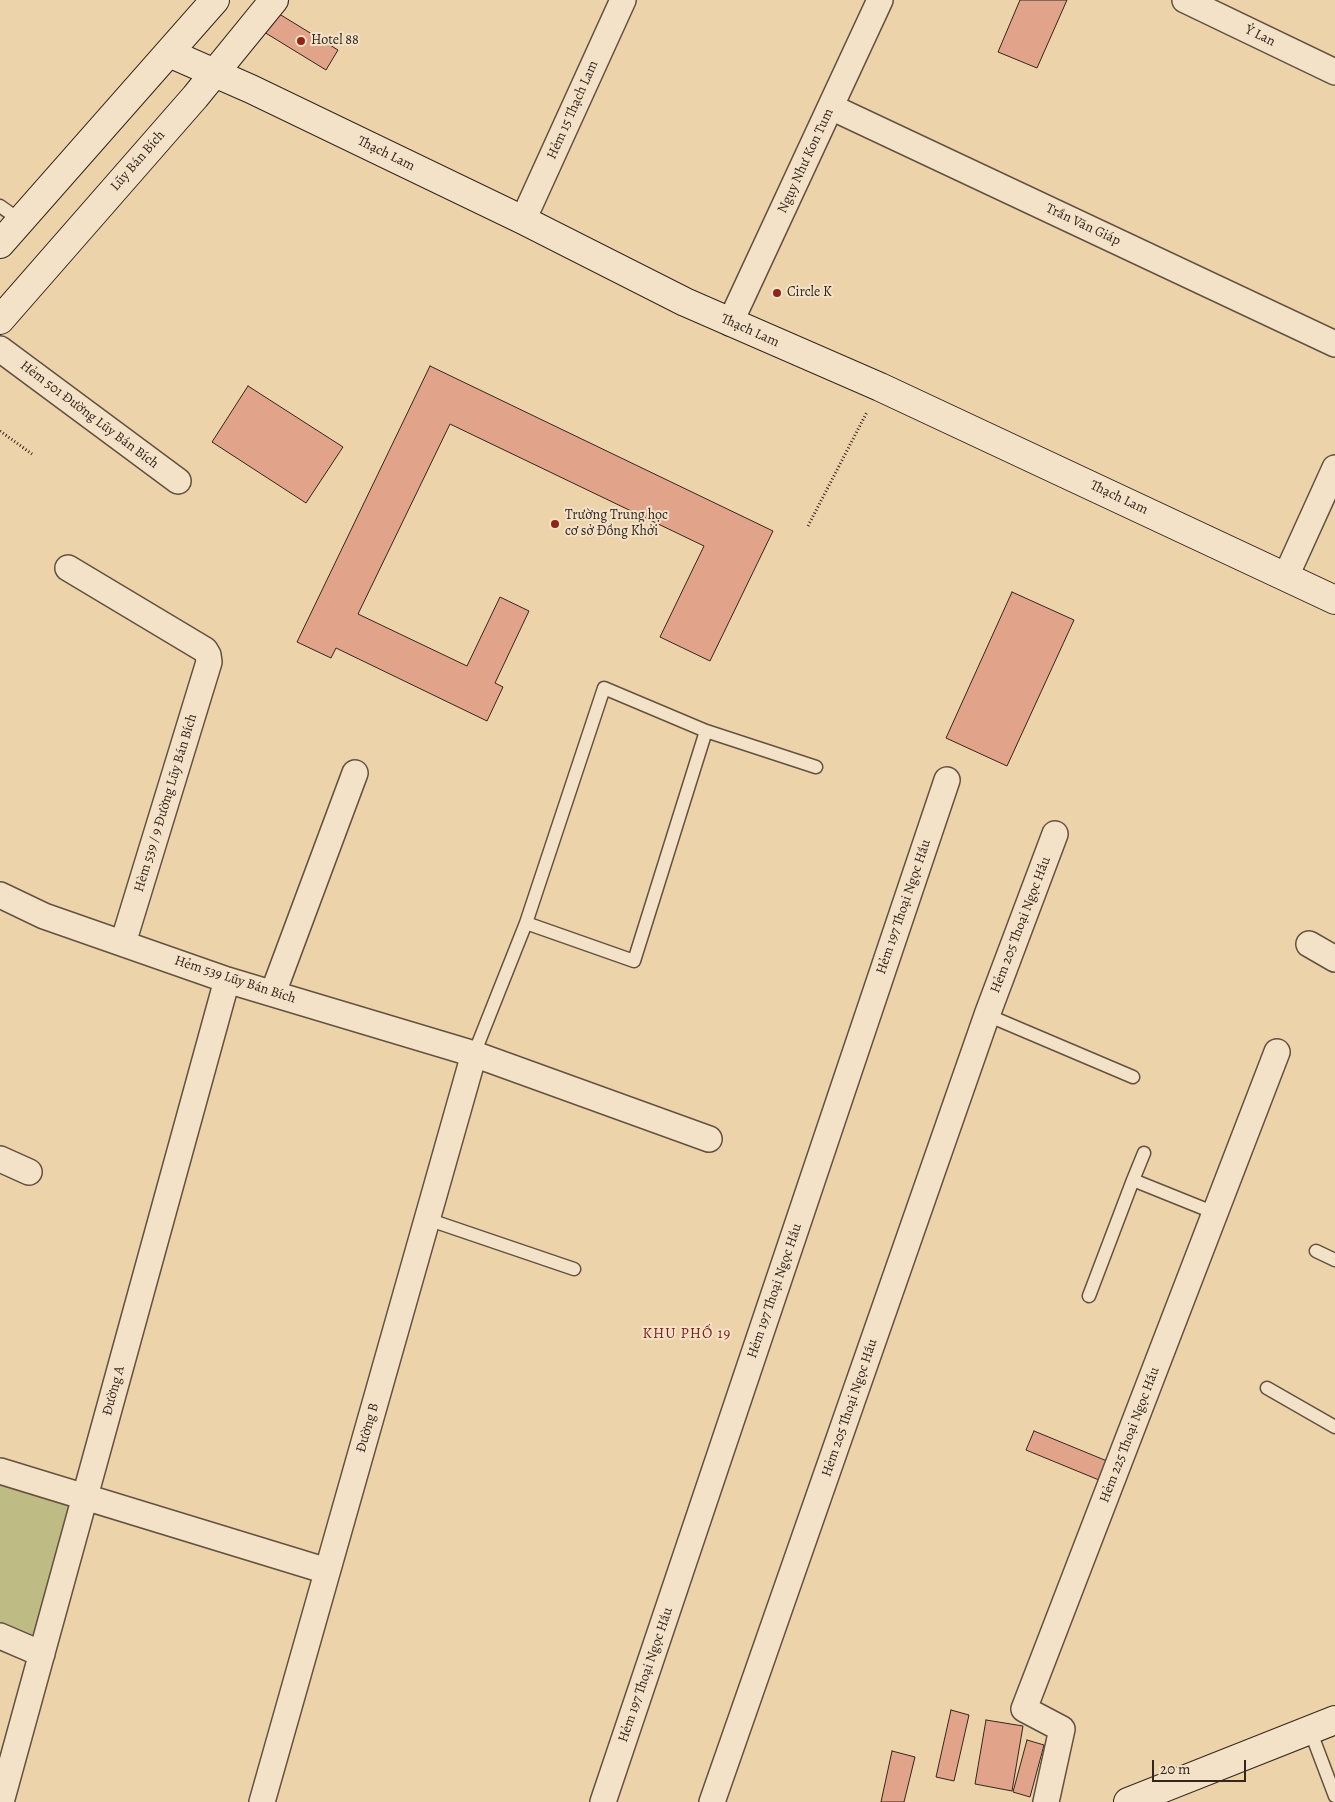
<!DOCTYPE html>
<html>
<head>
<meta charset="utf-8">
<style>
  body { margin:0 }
  #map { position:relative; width:1335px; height:1802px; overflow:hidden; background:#edd3aa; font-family:Alegreya,serif }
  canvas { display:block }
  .scale { position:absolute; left:1152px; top:1760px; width:94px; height:22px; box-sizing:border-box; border:2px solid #33261d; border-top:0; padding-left:6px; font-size:15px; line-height:18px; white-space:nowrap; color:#33261d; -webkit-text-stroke:4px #f3e2c8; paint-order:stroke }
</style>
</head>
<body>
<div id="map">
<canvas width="1335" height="1802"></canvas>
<div class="scale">20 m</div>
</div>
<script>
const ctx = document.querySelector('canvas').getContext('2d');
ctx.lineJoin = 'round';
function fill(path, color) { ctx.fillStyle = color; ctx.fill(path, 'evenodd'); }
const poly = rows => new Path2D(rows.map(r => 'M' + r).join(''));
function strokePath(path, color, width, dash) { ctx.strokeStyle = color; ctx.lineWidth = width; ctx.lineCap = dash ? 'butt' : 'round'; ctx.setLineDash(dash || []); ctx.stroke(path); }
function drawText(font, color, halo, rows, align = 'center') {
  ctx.font = font + ' Alegreya,serif'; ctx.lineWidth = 4; ctx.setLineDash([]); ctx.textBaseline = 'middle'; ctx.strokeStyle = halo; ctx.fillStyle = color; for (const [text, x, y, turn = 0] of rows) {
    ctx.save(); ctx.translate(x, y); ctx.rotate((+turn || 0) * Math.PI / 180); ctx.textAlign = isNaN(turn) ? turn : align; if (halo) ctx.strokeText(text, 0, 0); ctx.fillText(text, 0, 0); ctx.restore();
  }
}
fill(poly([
  [0,1485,70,1504,33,1637,0,1623]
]), '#bebb84');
const building = poly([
  [1020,0,1067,0,1037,68,998,52,1020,0],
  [276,12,338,50,326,70,264,32,276,12],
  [430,366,773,531,710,661,660,637,704,546,450,424,358,614,467,666,500,597,529,611,495,683,503,687,487,721,336,648,331,658,297,642,430,366],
  [248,386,343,447,306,503,212,442,248,386],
  [1012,592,1074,620,1007,766,946,738,1012,592],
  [1034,1431,1107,1461,1099,1480,1026,1450,1034,1431],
  [951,1710,969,1715,954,1781,936,1777,951,1710],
  [986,1720,1023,1726,1012,1791,975,1784,986,1720],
  [1027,1740,1044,1745,1030,1797,1013,1792,1027,1740],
  [892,1751,915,1757,904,1802,881,1802,892,1751]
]);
fill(building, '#e1a48a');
strokePath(building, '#33261d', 1);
const lane = poly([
  [0,206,21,221],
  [706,731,604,688,526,923,634,961,706,731,816,767],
  [987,1015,1133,1077],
  [474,1054,526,923],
  [1133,1180,1144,1153],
  [427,1219,574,1269],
  [1316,1251,1335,1260],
  [1089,1296,1133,1180,1215,1213],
  [1267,1388,1335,1427],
  [1310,1730,1335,1796]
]);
const street = poly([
  [1185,0,1335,72],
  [831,107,1335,344],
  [523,220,623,0],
  [730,323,880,0],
  [0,349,178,481],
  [68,568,205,650,208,655,209,662,123,943],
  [1286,576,1335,468],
  [0,895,44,916,227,980,474,1054,709,1139],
  [1309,944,1335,959],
  [273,993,355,773],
  [0,1159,29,1172],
  [0,1471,327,1571],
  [0,1636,42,1654],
  [1,1802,227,980],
  [262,1802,474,1054],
  [603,1802,947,780],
  [712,1802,987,1015,1055,834],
  [1046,1802,1062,1729,1024,1709,1277,1052]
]);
const secondary = poly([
  [169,53,251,89,523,220,685,302,880,387,1335,600],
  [0,244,215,0],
  [0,320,195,97,274,0],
  [1128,1802,1335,1720]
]);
strokePath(lane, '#625140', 15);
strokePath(street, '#625140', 28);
strokePath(secondary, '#33261d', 30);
strokePath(poly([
  [0,431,32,454],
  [808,526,867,412]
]), '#33261d', 3, [1, 2.5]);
strokePath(lane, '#f3e2c8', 12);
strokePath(street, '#f3e2c8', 25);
strokePath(secondary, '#f3e2c8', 28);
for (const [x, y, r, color] of [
  [301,41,5,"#8f2418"],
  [777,293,5,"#8f2418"],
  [555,524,5,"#8f2418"]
]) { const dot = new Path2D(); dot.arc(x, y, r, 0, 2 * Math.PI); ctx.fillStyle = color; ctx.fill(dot); strokePath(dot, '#f3e2c8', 2); }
drawText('14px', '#33261d', '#f3e2c8', [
  ["Ỷ Lan",1260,36,26],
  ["Hẻm 15 Thạch Lam",573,110,-66],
  ["Thạch Lam",386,154,26],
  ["Lũy Bán Bích",138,161,-49],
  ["Ngụy Như Kon Tum",806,161,-65],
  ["Trần Văn Giáp",1083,225,25],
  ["Thạch Lam",750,331,24],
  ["Hẻm 501 Đường Lũy Bán Bích",89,415,37],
  ["Thạch Lam",1119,498,25],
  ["Hèm 539 / 9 Đường Lũy Bán Bích",166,803,-73],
  ["Hẻm 197 Thoại Ngọc Hầu",904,907,-71],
  ["Hẻm 205 Thoại Ngọc Hầu",1021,925,-69],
  ["Hẻm 539 Lũy Bán Bích",235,980,18],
  ["Hẻm 197 Thoại Ngọc Hầu",775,1291,-71],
  ["Đường A",114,1391,-75],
  ["Hẻm 205 Thoại Ngọc Hầu",850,1408,-71],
  ["Đường B",368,1428,-74],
  ["Hẻm 225 Thoại Ngọc Hầu",1130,1435,-69],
  ["Hẻm 197 Thoại Ngọc Hầu",646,1675,-71]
]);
drawText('14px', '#33261d', '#f3e2c8', [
  ["Hotel 88",311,41],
  ["Circle K",787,293],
  ["Trường Trung học",565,516],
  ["cơ sở Đồng Khởi",565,532]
], 'left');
ctx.letterSpacing = '1px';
drawText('15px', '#7a1f14', '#f3e2c8', [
  ["KHU PHỐ 19",687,1334]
]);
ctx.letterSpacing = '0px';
</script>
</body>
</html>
